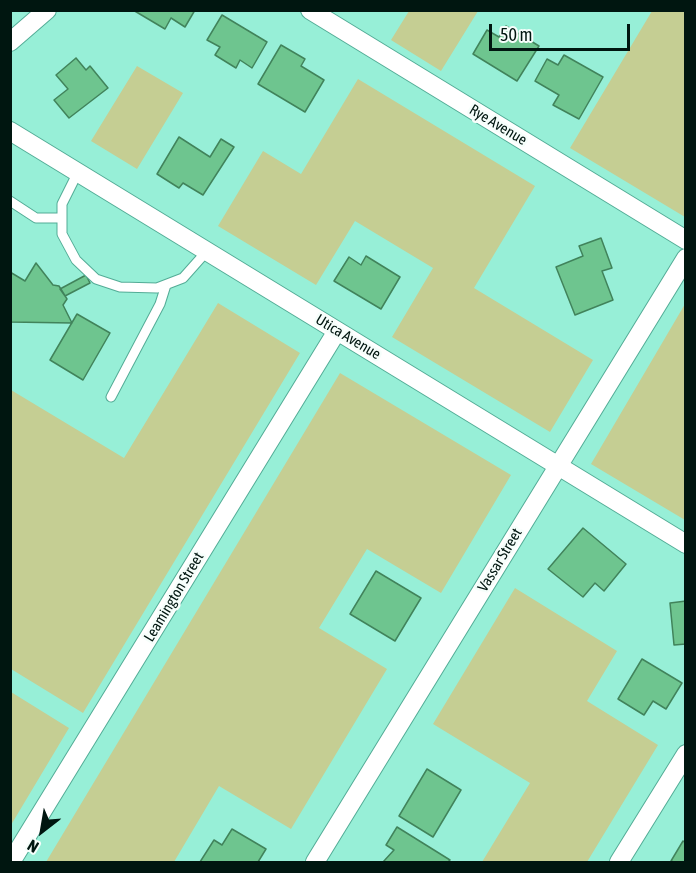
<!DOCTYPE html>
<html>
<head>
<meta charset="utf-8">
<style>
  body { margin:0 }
  #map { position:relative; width:696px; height:873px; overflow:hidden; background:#97efd7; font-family:"Asap Condensed",sans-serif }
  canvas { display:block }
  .frame { position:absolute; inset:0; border:12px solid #001610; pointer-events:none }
  .north { position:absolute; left:12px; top:801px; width:60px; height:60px; -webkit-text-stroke:4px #f6fefb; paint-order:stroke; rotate:211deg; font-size:16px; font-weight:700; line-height:24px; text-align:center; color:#001610 }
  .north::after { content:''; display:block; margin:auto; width:21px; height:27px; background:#001610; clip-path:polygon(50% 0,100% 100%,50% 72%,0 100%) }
  .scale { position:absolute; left:489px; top:24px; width:141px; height:27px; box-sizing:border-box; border:3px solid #001610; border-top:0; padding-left:8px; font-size:18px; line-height:21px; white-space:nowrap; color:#001610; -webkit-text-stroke:4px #f6fefb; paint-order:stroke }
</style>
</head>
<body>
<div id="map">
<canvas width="696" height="873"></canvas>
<div class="frame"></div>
<div class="north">N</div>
<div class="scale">50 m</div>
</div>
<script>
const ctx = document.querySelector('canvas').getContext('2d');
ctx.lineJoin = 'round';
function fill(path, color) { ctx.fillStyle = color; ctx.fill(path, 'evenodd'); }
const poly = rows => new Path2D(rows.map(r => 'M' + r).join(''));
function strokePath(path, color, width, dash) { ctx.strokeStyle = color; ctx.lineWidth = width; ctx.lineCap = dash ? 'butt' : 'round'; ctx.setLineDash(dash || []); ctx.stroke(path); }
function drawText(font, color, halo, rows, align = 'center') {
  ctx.font = font + ' "Asap Condensed",sans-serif'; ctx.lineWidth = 5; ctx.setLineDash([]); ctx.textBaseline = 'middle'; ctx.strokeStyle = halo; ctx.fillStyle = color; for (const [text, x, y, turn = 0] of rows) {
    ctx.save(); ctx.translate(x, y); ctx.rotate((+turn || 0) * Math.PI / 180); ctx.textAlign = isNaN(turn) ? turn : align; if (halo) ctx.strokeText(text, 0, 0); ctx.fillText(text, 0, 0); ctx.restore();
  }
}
fill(poly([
  [409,11,409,10,478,11,441,71,391,40],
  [652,11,685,11,685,217,570,148],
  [137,66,183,93,137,169,91,141],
  [358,79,535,186,474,288,593,360,550,432,392,337,433,268,355,221,316,285,218,226,263,151,301,174],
  [218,303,300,353,83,713,11,669,11,390,124,458],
  [685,304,686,520,685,520,591,464],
  [340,373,511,475,441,593,367,549,319,628,387,669,291,829,219,786,174,862,46,862],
  [515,588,617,651,587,701,658,745,587,862,482,862,530,783,433,724],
  [11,692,69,728,11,825]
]), '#c5ce93');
const building = poly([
  [133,10,195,10,185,27,171,18,165,29,133,10],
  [222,15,267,42,252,68,240,60,236,68,215,55,220,47,207,40,222,15],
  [506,26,539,46,517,81,473,54,487,30,499,37,506,26],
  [281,45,305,59,301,66,324,80,305,112,258,84,281,45],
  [564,55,603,77,579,119,553,105,559,95,535,81,547,59,558,65,564,55],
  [76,58,86,70,90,66,108,88,69,118,54,100,68,89,56,75,76,58],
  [179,137,210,157,221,139,234,147,203,195,183,183,179,188,157,174,179,137],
  [601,238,612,268,602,271,613,300,575,315,556,267,583,256,579,246,601,238],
  [366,256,400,277,381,309,334,281,349,257,361,265,366,256],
  [36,263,53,285,59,286,67,299,63,305,72,323,10,322,10,272,25,281,36,263],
  [86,275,90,283,65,296,60,289,86,275],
  [77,314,110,333,83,380,50,360,77,314],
  [583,528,626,564,604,591,595,583,583,597,548,569,583,528],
  [376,571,421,598,395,641,350,614,376,571],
  [686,601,686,644,674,645,670,603,686,601],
  [642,659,682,683,666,709,653,701,644,715,618,699,642,659],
  [427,769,461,790,433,837,399,816,427,769],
  [397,827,450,860,448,862,383,862,394,850,386,845,397,827],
  [232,829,266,849,258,862,200,862,214,840,222,845,232,829],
  [683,841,686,843,686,862,674,862,671,861,683,841]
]);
fill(building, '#6ec58f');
strokePath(building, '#41835b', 1.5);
const service = poly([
  [78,172,62,204,62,234,76,260,96,279,120,287,157,288,183,278,207,251],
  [10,201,36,218,61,218],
  [111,397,160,304,166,285]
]);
const minor = poly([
  [310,10,686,240],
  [10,42,47,10],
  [10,131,686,544],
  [11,862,337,331],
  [315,862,686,258],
  [619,862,686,754]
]);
strokePath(service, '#53ac96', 11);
strokePath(minor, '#53ac96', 20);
strokePath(service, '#fff', 9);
strokePath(minor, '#fff', 18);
drawText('15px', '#001610', '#f6fefb', [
  ["Rye Avenue",498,125,31],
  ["Utica Avenue",348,337,31],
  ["Vassar Street",500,560,-59],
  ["Leamington Street",174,597,-59]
]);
</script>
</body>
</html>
